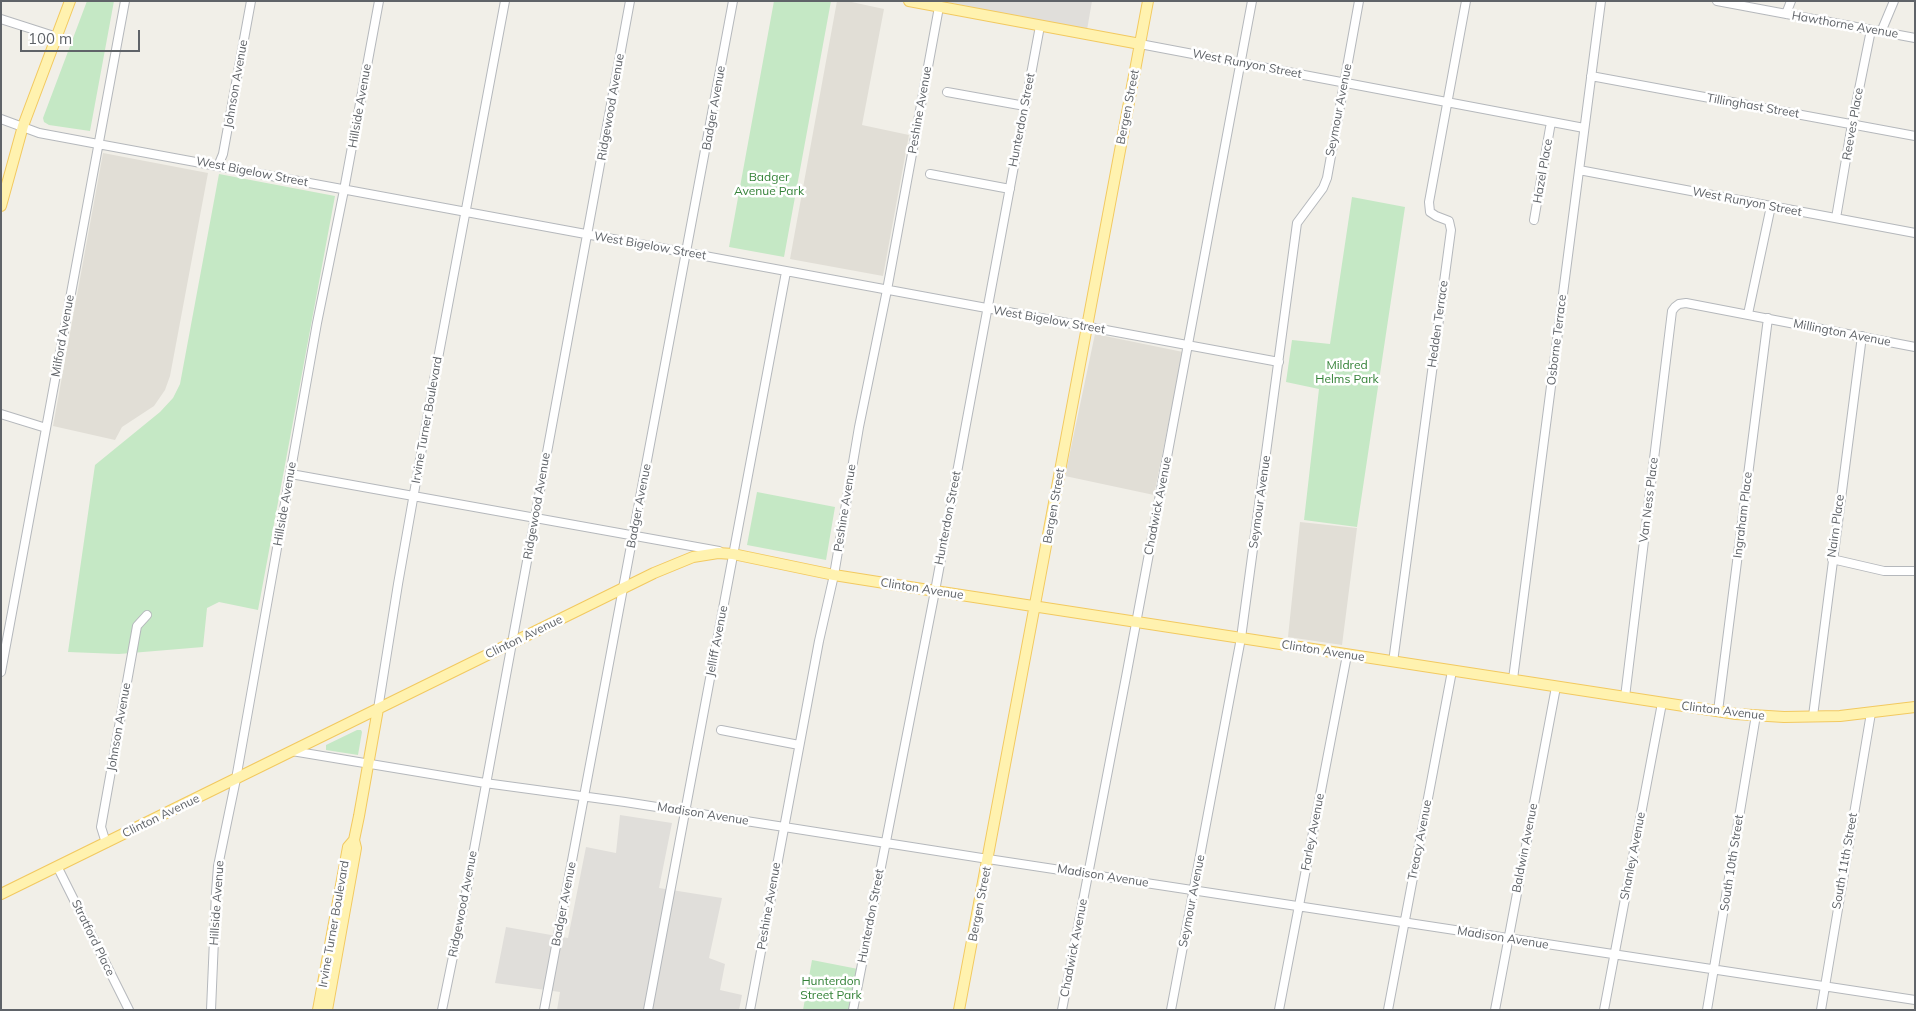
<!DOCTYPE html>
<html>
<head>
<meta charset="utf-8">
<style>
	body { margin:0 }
	#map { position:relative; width:1916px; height:1011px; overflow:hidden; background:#f1efe8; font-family:Mulish,sans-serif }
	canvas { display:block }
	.frame { position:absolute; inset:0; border:2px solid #5f6368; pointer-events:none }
	.scale { position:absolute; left:20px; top:30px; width:120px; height:22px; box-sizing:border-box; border:2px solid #5f6368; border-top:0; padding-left:6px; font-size:15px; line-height:18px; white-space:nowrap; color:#5f6368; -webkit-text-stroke:4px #fff; paint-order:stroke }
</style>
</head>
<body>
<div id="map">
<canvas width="1916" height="1011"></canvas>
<div class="frame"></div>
<div class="scale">100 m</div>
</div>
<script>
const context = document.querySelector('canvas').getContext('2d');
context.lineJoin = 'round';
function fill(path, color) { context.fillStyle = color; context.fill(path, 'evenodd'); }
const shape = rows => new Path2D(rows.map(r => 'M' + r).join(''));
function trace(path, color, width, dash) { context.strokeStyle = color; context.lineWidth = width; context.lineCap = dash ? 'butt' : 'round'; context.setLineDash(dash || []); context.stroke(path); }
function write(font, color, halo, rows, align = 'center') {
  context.font = font + ' Mulish,sans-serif'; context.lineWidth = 5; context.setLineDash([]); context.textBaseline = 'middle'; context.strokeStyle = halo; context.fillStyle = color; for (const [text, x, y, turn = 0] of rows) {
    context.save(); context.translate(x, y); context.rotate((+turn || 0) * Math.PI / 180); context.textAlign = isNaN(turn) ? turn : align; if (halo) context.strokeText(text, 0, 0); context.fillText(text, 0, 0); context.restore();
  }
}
const industrial = shape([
	[941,1,1092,1,1087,30],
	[620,815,672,823,659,888,722,898,709,958,725,964,720,990,742,995,739,1010,557,1010,560,992,495,983,506,927,568,938,586,847,616,853]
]);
const education = shape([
	[837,1,847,1,884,9,862,125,909,135,883,276,790,259],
	[103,153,208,173,170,376,165,390,154,406,122,427,115,440,53,426],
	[1095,334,1183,352,1154,495,1065,476],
	[1300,522,1357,528,1342,645,1288,637]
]);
const green = shape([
	[87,1,114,1,90,131,49,125,44,122,43,118],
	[774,1,831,1,784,257,729,247],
	[219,174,335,196,258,610,219,602,207,608,203,647,119,654,68,652,95,465,160,412,173,398,180,384],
	[1352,197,1405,207,1357,527,1304,520,1319,389,1286,382,1292,340,1330,344],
	[757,492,835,507,826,560,747,545],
	[357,730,361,730,362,732,358,755,326,750,326,745],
	[812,960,858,969,850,1010,803,1010]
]);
const minor = shape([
	[1717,1,1915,38],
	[1786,14,1791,1],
	[1,19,57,37],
	[1881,32,1894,1],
	[1140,44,1584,128],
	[1591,76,1915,136],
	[947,92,1025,106],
	[1,119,39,133,98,144,1279,362],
	[218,166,223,154,251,1],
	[1579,170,1915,233],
	[930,174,1010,189],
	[1836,218,1852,124,1871,30],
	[1534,220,1551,122],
	[1748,314,1771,206],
	[1,414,46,428],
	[291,474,719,551],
	[1832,559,1884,571,1915,571],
	[1393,662,1451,230,1449,221,1436,216,1430,212,1429,202,1466,1],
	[1,672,125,1],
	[1513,679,1601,1],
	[1625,697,1672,311,1675,307,1679,304,1686,303,1915,347],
	[378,709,398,584,434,380,505,1],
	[1718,711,1768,318],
	[1813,716,1862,336],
	[721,730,799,745],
	[292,751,485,783,625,802,988,859,1915,1000],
	[106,843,101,827,137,626,147,615],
	[57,866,129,1010],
	[211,1010,216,892,218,866,236,779,317,323,344,190,379,1],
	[442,1010,466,893,630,1],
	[544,1010,733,1],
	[648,1010,786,272],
	[750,1010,819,641,834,575,859,427,887,290,939,7],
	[853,1010,935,591,1040,26],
	[1062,1010,1126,677,1252,1],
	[1171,1010,1241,638,1297,223,1323,188,1327,178,1359,1],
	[1279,1010,1347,655],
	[1388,1010,1452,671],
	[1495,1010,1556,687],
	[1604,1010,1662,703],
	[1707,1010,1756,715],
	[1821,1010,1871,713]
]);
const major = shape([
	[909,1,1140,44],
	[1,206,23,126,70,1],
	[1,894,654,573,693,557,718,553,733,554,834,575,935,591,1736,714,1784,717,1840,716,1915,707],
	[318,1010,348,847,354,840,359,816,378,709],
	[327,1010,356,848,354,840],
	[959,1010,1148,1]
]);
const streetNames = [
	["Hawthorne Avenue",1845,25,10],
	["West Runyon Street",1247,64,11],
	["Johnson Avenue",236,84,-80],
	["Hillside Avenue",360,106,-80],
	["Tillinghast Street",1753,106,10],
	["Ridgewood Avenue",611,107,-80],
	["Bergen Street",1128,107,-79],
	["Badger Avenue",714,108,-80],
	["Peshine Avenue",920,110,-80],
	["Seymour Avenue",1339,110,-79],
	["Hunterdon Street",1022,120,-79],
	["Reeves Place",1853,124,-80],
	["Hazel Place",1543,171,-80],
	["West Bigelow Street",252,172,11],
	["West Runyon Street",1747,202,11],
	["West Bigelow Street",650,246,10],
	["West Bigelow Street",1049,320,10],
	["Hedden Terrace",1438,324,-82],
	["Millington Avenue",1842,333,11],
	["Milford Avenue",63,336,-80],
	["Osborne Terrace",1557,340,-83],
	["Irvine Turner Boulevard",427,420,-80],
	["Van Ness Place",1649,500,-83],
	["Seymour Avenue",1260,502,-82],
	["Hillside Avenue",285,504,-80],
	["Ridgewood Avenue",537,506,-80],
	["Badger Avenue",639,506,-79],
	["Bergen Street",1054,506,-80],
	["Chadwick Avenue",1158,506,-79],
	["Peshine Avenue",845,508,-81],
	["Ingraham Place",1743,515,-83],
	["Hunterdon Street",948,518,-79],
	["Nairn Place",1836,526,-82],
	["Clinton Avenue",922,589,9],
	["Clinton Avenue",524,637,-26],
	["Jelliff Avenue",717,641,-79],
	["Clinton Avenue",1323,651,9],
	["Clinton Avenue",1723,711,7],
	["Johnson Avenue",119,727,-80],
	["Madison Avenue",703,814,9],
	["Clinton Avenue",161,816,-26],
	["Farley Avenue",1313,832,-79],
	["Treacy Avenue",1420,840,-79],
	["Baldwin Avenue",1525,848,-79],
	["Shanley Avenue",1633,856,-79],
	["South 11th Street",1845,861,-80],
	["South 10th Street",1732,863,-81],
	["Madison Avenue",1103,876,9],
	["Seymour Avenue",1192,901,-79],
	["Hillside Avenue",217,903,-86],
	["Ridgewood Avenue",463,904,-79],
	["Badger Avenue",564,904,-79],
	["Bergen Street",980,904,-79],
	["Peshine Avenue",769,906,-80],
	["Hunterdon Street",871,916,-79],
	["Irvine Turner Boulevard",334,924,-80],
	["Stratford Place",93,938,64],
	["Madison Avenue",1503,938,9],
	["Chadwick Avenue",1074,948,-79]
];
const parkNames = [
	["Badger",769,177],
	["Avenue Park",769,191],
	["Mildred",1347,365],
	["Helms Park",1347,379],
	["Hunterdon",831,981],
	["Street Park",831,995]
];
fill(industrial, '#e0deda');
fill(education, '#e1ded6');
fill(green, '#c5e8c5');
trace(minor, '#b5b8bc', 10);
trace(major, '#f2c960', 12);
trace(minor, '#fff', 8);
trace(major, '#fff2af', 10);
write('12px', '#5f6368', '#fff', streetNames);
write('12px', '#348238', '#fff', parkNames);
</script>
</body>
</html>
